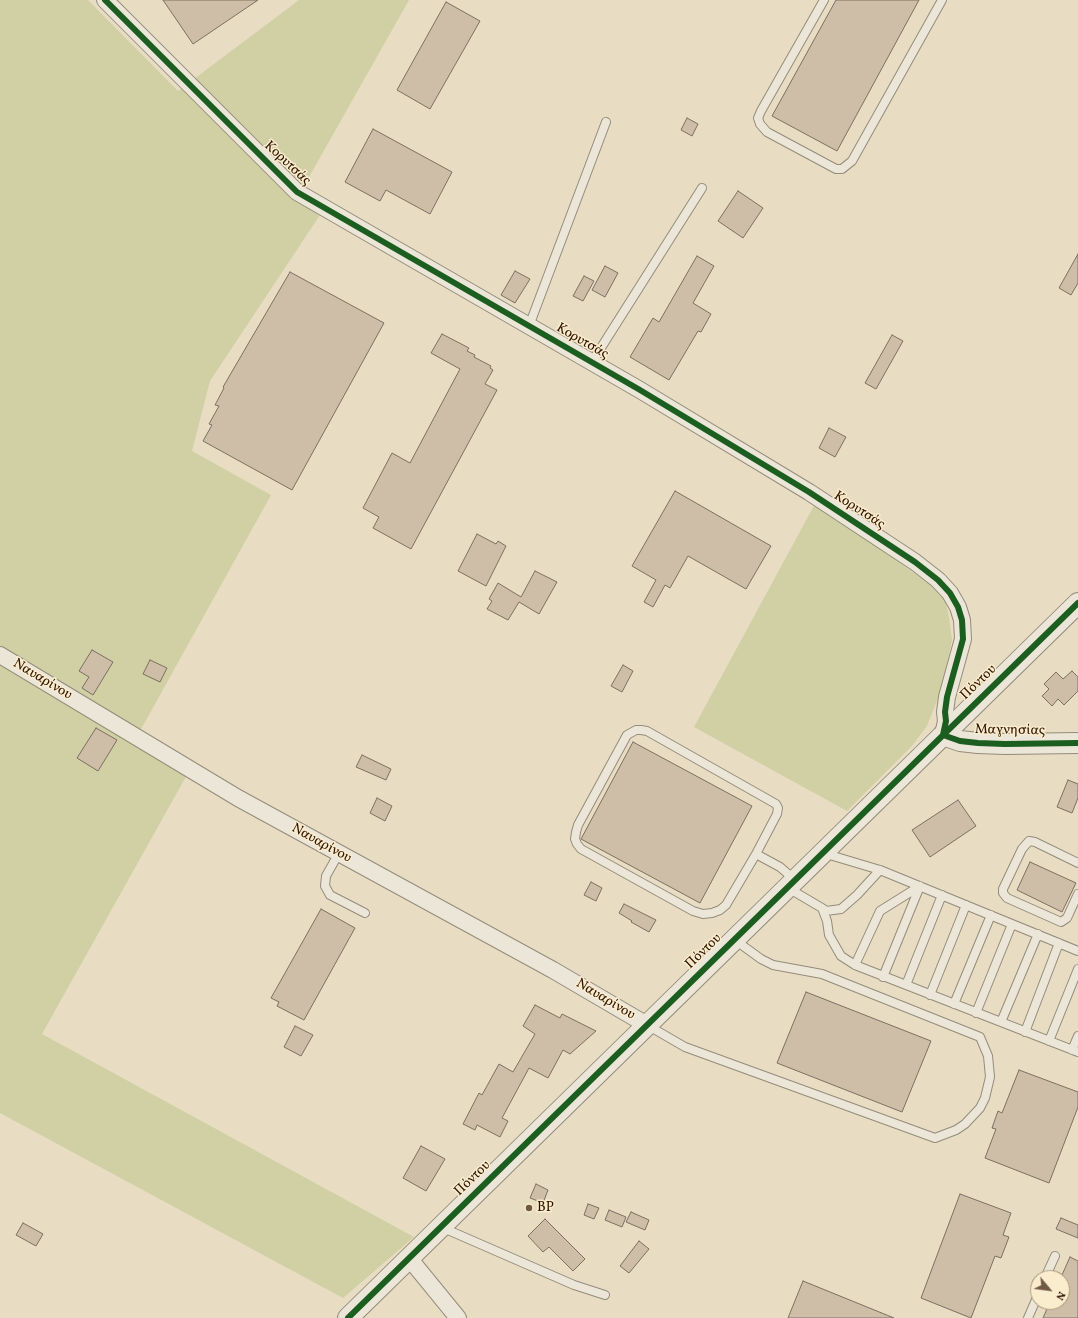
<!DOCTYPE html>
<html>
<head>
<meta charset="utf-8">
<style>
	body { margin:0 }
	#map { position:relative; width:1078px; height:1318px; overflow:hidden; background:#e8ddc2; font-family:Vollkorn,serif }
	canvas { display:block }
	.north { position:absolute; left:1030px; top:1270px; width:40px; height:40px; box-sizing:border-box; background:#faedcd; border:1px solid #a9967c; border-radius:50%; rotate:119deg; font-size:11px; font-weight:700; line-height:16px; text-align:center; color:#301302 }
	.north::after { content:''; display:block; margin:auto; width:14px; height:18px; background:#705a45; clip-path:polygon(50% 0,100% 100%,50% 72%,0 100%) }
</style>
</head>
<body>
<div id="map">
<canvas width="1078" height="1318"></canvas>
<div class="north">N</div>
</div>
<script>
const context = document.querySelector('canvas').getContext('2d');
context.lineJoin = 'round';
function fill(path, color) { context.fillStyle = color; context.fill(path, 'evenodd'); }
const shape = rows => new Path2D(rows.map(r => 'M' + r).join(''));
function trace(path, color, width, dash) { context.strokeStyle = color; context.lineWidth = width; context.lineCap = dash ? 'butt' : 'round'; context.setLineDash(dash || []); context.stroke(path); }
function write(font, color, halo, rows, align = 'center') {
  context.font = font + ' Vollkorn,serif'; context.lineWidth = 3; context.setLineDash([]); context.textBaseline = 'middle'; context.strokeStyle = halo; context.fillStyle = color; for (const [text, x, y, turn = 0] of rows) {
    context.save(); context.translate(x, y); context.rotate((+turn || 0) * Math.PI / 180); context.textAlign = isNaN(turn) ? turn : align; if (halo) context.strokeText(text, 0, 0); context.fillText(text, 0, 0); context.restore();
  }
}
const green = shape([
	[0,0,88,0,178,91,299,0,409,0,296,200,320,215,210,381,192,451,271,495,135,740,188,773,42,1034,414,1237,343,1298,0,1113],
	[816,502,944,595,949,617,952,640,942,688,927,726,912,746,847,811,694,727]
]);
const building = shape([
	[163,0,258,0,193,44,163,0],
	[836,0,919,0,837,151,772,116,836,0],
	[446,2,480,21,430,109,397,90,446,2],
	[687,118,698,124,692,136,681,130,687,118],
	[373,129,452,172,430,214,386,190,380,201,345,182,373,129],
	[738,191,763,208,743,238,718,221,738,191],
	[1078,254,1078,283,1071,295,1059,288,1078,254],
	[697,256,714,266,693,303,711,314,701,332,698,331,669,380,630,357,653,318,659,322,697,256],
	[605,266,618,273,605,297,592,290,605,266],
	[515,271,530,279,515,303,501,295,515,271],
	[290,272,384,323,292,490,203,441,212,425,209,424,219,406,215,405,224,388,223,387,290,272],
	[584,276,594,281,583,301,573,296,584,276],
	[442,334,469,348,467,351,475,355,474,357,491,366,490,368,493,370,485,384,497,390,411,549,373,528,379,517,363,508,392,453,410,463,460,369,431,353,442,334],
	[892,335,903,341,876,389,865,383,892,335],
	[829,428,846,437,835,457,819,448,829,428],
	[675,491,771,546,746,589,688,556,670,588,665,585,653,607,644,602,656,580,632,566,675,491],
	[477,534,496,544,498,541,506,546,486,586,458,571,477,534],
	[535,571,557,582,539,614,519,602,508,620,487,609,492,601,489,599,498,583,521,597,535,571],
	[92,650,113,662,93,695,82,688,89,677,79,671,92,650],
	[150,660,167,668,160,682,143,674,150,660],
	[623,665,633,671,622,692,611,686,623,665],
	[1072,671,1078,677,1078,691,1064,705,1058,699,1052,706,1042,696,1049,689,1044,684,1056,672,1063,679,1072,671],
	[96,728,117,740,98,771,77,758,96,728],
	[633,742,752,806,700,903,581,839,633,742],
	[362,755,391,769,386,780,356,767,362,755],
	[1068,780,1078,784,1078,798,1072,813,1057,807,1068,780],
	[377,798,392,806,385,821,370,813,377,798],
	[958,800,976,826,930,857,912,830,958,800],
	[1030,862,1076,883,1062,912,1017,890,1030,862],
	[591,882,602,888,596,901,584,895,591,882],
	[624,904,656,920,649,932,631,922,632,921,619,913,624,904],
	[321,909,355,928,304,1020,277,1006,279,1002,271,998,321,909],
	[806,992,931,1041,902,1112,777,1063,806,992],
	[535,1005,560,1018,562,1014,596,1031,570,1054,563,1050,548,1078,529,1068,502,1118,508,1121,500,1137,477,1125,475,1130,463,1124,479,1093,482,1095,499,1064,513,1072,535,1034,523,1026,535,1005],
	[295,1026,313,1035,301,1056,284,1047,295,1026],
	[1019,1070,1078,1092,1078,1107,1049,1183,985,1158,996,1129,992,1128,998,1111,1002,1113,1019,1070],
	[421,1146,445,1159,426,1191,403,1178,421,1146],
	[536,1184,548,1190,543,1203,530,1198,536,1184],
	[960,1194,1011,1213,1003,1235,1009,1237,1001,1258,995,1256,971,1318,921,1298,960,1194],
	[588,1204,599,1208,594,1219,584,1215,588,1204],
	[609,1210,626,1217,622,1227,605,1220,609,1210],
	[631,1212,649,1220,645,1230,626,1222,631,1212],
	[1061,1218,1078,1225,1078,1238,1056,1229,1061,1218],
	[545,1219,585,1259,573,1271,549,1247,543,1252,528,1236,545,1219],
	[23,1223,43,1234,36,1246,16,1235,23,1223],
	[639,1241,649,1249,629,1273,620,1266,639,1241],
	[1070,1257,1078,1261,1078,1318,1043,1318,1050,1302,1062,1302,1062,1275,1070,1257],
	[803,1281,894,1318,788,1318,803,1281]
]);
const service = shape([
	[824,0,761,111,758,118,760,124,767,132,836,169,842,169,852,161,942,0],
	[529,326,606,122],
	[592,362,702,188],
	[339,853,326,876,325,886,330,895,365,913],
	[823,853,880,870,1078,951],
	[756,854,777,814,778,808,776,804,647,731,641,730,636,730,627,735,578,825,576,832,575,839,577,844,581,849,693,911,703,914,712,913,720,910,726,905,756,854,780,867,795,880],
	[1078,863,1035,842,1029,841,1022,849,1003,889,1003,893,1007,898,1061,922,1067,918,1078,894],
	[788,888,822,908,827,921,829,935,841,956,855,965,1078,1052],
	[822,908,826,911,841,909,857,895,880,870],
	[855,965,880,911,920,886,883,977],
	[906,985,942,895],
	[930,995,966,905],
	[954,1004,991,915],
	[976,1013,1012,924],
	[1001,1022,1038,934],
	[647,1025,685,1047,935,1138,956,1130,965,1124,980,1108,985,1098,990,1077,988,1056,980,1037,822,974,773,965,761,959,735,940],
	[1025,1032,1059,943],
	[1049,1041,1078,969],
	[1072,1050,1078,1036],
	[441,1227,574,1285,605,1295],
	[1045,1278,1055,1256],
	[1028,1318,1038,1295]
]);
const minor = shape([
	[105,0,297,192,640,390,809,492,915,562,938,580,950,593,958,607,962,620,963,639,947,697,945,712,946,721,943,735],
	[0,655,238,798,553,970,647,1025],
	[409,1258,458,1318]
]);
const tertiary = shape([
	[943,735,960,741,978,743,1005,744,1078,743],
	[348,1318,1078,603]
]);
const cycleway = shape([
	[105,0,297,192,640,390,809,492,915,562,938,580,950,593,958,607,962,620,963,639,947,697,945,712,946,721,943,735,960,741,978,743,1005,744,1078,743],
	[348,1318,1078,603]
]);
const markers = [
	[529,1208,4,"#705a45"]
];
const streetNames = [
	["Κορυτσάς",287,164,43],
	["Κορυτσάς",582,342,30],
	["Κορυτσάς",859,511,33],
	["Ναυαρίνου",42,680,31],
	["Πόντου",979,683,-44],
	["Μαγνησίας",1010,731,1],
	["Ναυαρίνου",321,844,29],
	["Πόντου",704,952,-44],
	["Ναυαρίνου",605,1000,31],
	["Πόντου",473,1179,-44]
];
const poiNames = [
	["BP",537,1208]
];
fill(green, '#d1cfa4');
fill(building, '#cebea8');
trace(building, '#7b7061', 1);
trace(service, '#958b7a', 10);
trace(minor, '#958b7a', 18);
trace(tertiary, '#958b7a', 22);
trace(service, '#ebe6d8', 8);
trace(minor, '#ebe6d8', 16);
trace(tertiary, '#ebe6d8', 20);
trace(cycleway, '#1b5e20', 6);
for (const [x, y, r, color] of markers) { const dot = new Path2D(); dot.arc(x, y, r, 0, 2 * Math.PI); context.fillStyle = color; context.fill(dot); trace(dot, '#faedcd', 1.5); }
write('14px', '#301302', '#faedcd', streetNames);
write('14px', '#301302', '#faedcd', poiNames, 'left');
</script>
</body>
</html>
